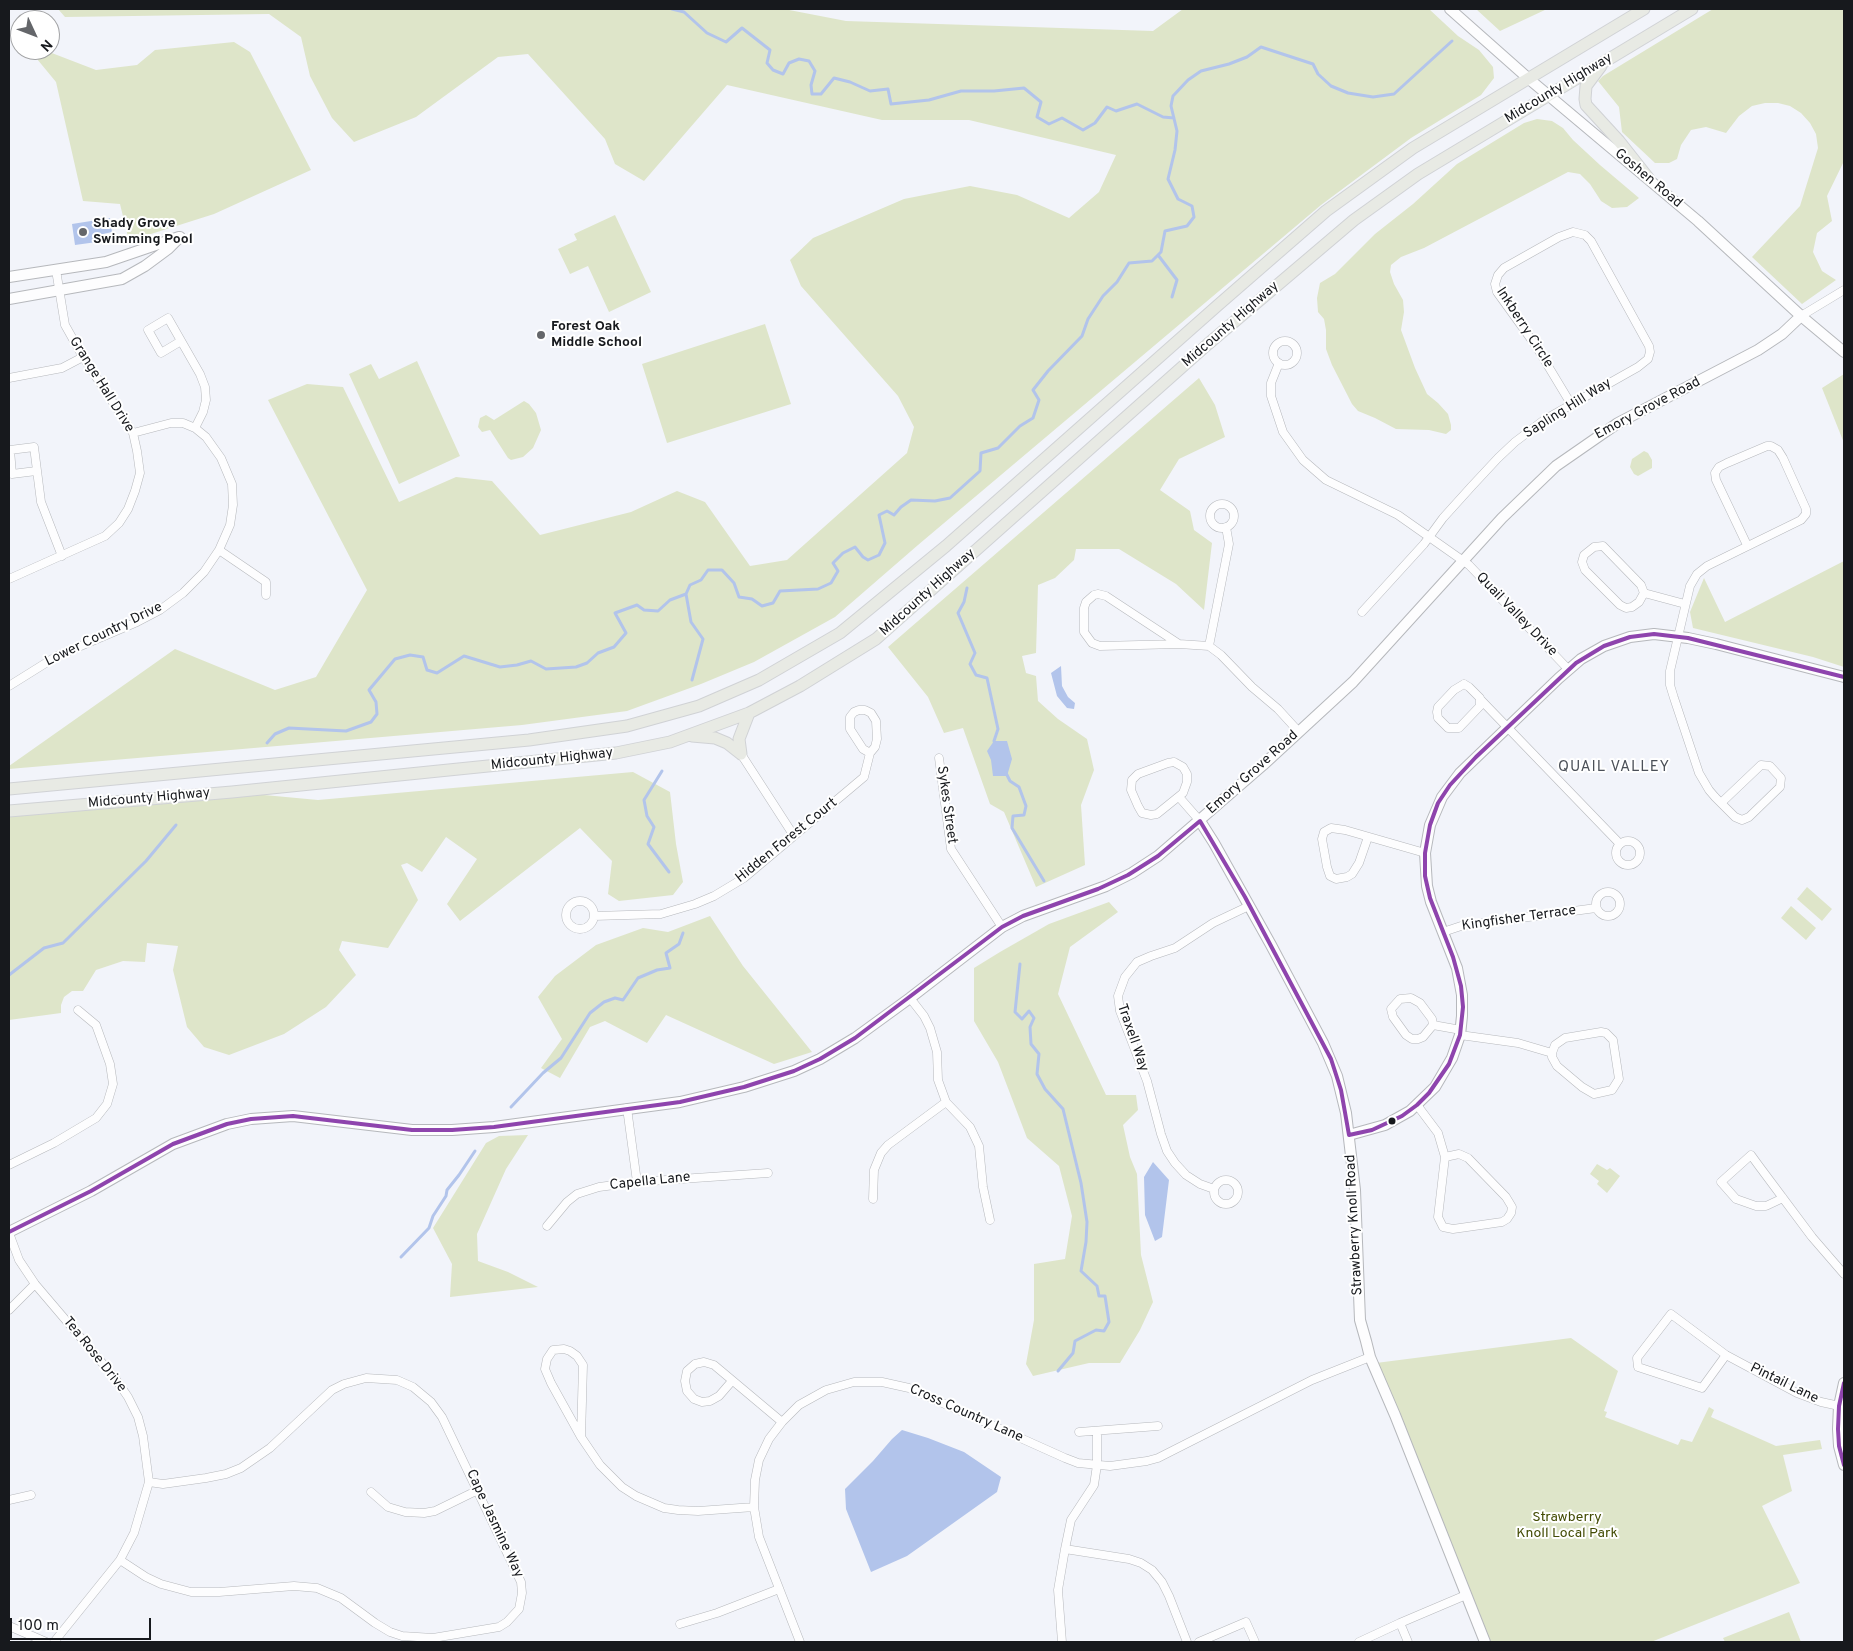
<!DOCTYPE html>
<html>
<head>
<meta charset="utf-8">
<style>
	body { margin:0 }
	#map { position:relative; width:1853px; height:1651px; overflow:hidden; background:#f2f4fa; font-family:Overpass,sans-serif }
	canvas { display:block }
	.frame { position:absolute; inset:0; border:10px solid #17191d; pointer-events:none }
	.north { position:absolute; left:10px; top:10px; width:50px; height:50px; box-sizing:border-box; background:#fff; border:1px solid #a2a3a5; border-radius:50%; rotate:133deg; font-size:14px; font-weight:700; line-height:20px; text-align:center; color:#17191d }
	.north::after { content:''; display:block; margin:auto; width:18px; height:22px; background:#64666a; clip-path:polygon(50% 0,100% 100%,50% 72%,0 100%) }
	.scale { position:absolute; left:10px; top:1618px; width:141px; height:22px; box-sizing:border-box; border:2px solid #17191d; border-top:0; padding-left:6px; font-size:15px; line-height:18px; white-space:nowrap; color:#17191d; -webkit-text-stroke:4px #fff; paint-order:stroke }
</style>
</head>
<body>
<div id="map">
<canvas width="1853" height="1651"></canvas>
<div class="frame"></div>
<div class="north">N</div>
<div class="scale">100 m</div>
</div>
<script>
const context = document.querySelector('canvas').getContext('2d');
context.lineJoin = 'round';
function fill(path, color) { context.fillStyle = color; context.fill(path, 'evenodd'); }
const shape = rows => new Path2D(rows.map(r => 'M' + r).join(''));
function trace(path, color, width, dash) { context.strokeStyle = color; context.lineWidth = width; context.lineCap = dash ? 'butt' : 'round'; context.setLineDash(dash || []); context.stroke(path); }
function write(font, color, halo, rows, align = 'center') {
  context.font = font + ' Overpass,sans-serif'; context.lineWidth = 4; context.setLineDash([]); context.textBaseline = 'middle'; context.strokeStyle = halo; context.fillStyle = color; for (const [text, x, y, turn = 0] of rows) {
    context.save(); context.translate(x, y); context.rotate((+turn || 0) * Math.PI / 180); context.textAlign = isNaN(turn) ? turn : align; if (halo) context.strokeText(text, 0, 0); context.fillText(text, 0, 0); context.restore();
  }
}
const green = shape([
	[58,9,784,9,846,21,1153,31,1183,9,1429,9,1458,36,1479,50,1493,67,1494,78,1481,95,1411,138,1321,205,918,545,835,617,754,662,701,684,627,711,522,725,9,769,9,766,175,649,275,690,316,677,367,590,268,400,307,384,343,387,399,502,456,477,492,481,540,535,631,512,677,491,705,502,750,566,787,560,907,453,914,427,898,396,801,286,790,260,813,238,904,199,970,186,1017,195,1069,218,1099,192,1116,155,969,120,882,120,727,85,644,181,615,164,605,139,528,54,498,57,416,117,354,142,332,118,310,76,301,37,269,14,65,17],
	[1476,9,1547,9,1500,31],
	[1713,9,1844,9,1844,161,1827,196,1832,221,1817,233,1813,252,1822,271,1836,280,1802,304,1752,257,1800,206,1818,148,1816,134,1810,123,1801,113,1790,106,1778,103,1765,103,1752,106,1739,116,1726,133,1706,127,1691,130,1681,145,1677,159,1669,163,1655,163,1622,132,1619,107,1598,81,1603,76],
	[234,42,250,52,311,170,214,214,129,241,120,204,83,201,56,82,37,59,27,50,44,50,96,70,137,65,155,50],
	[1537,119,1552,121,1563,128,1573,140,1600,165,1639,198,1627,207,1612,208,1601,201,1590,184,1580,174,1568,172,1424,248,1401,257,1391,265,1390,272,1394,284,1403,300,1404,312,1401,330,1415,368,1427,394,1438,403,1448,414,1451,425,1451,430,1446,434,1429,430,1396,429,1375,418,1358,411,1352,404,1332,365,1326,349,1326,330,1324,319,1318,312,1317,298,1320,283,1335,274,1375,234,1413,204,1457,164,1524,123],
	[615,215,651,292,609,312,588,266,570,274,558,249,577,240,574,234],
	[765,324,791,404,667,443,642,364],
	[417,361,460,456,399,484,349,374,371,364,379,379],
	[1844,374,1844,443,1822,388],
	[1199,378,1215,405,1225,437,1179,459,1160,490,1190,511,1194,530,1212,543,1204,610,1176,584,1119,549,1076,549,1074,560,1055,578,1038,585,1036,653,1022,656,1026,673,1036,676,1038,701,1058,719,1087,739,1094,770,1081,805,1085,865,1036,887,1004,812,990,804,963,728,944,733,928,697,888,647],
	[524,401,529,404,536,413,541,430,533,448,523,457,511,460,508,458,490,430,482,432,478,427,480,418,486,415,494,420],
	[1644,451,1648,453,1652,460,1652,468,1638,476,1634,474,1630,467,1632,459],
	[1844,561,1844,667,1813,657,1693,628,1690,612,1704,578,1725,622],
	[633,772,670,792,676,844,683,882,673,895,619,901,608,894,612,861,580,828,460,921,447,904,477,859,446,837,422,872,407,863,401,865,418,900,388,948,342,941,339,950,356,975,326,1007,284,1034,229,1055,204,1047,187,1027,173,970,178,946,147,943,145,962,123,961,96,970,83,991,72,991,64,997,61,1005,61,1013,9,1020,9,811,232,792,318,800],
	[1807,887,1832,909,1822,921,1797,899],
	[1109,902,1118,912,1070,947,1058,994,1106,1095,1136,1095,1138,1110,1123,1125,1130,1157,1137,1174,1141,1255,1153,1302,1140,1330,1120,1363,1089,1363,1033,1376,1026,1364,1034,1320,1034,1264,1065,1259,1072,1216,1059,1166,1027,1138,998,1062,974,1021,974,968,1000,952,1049,924],
	[1791,906,1816,928,1806,940,1781,918],
	[710,916,743,966,812,1052,774,1064,666,1015,647,1043,605,1021,590,1027,560,1078,541,1068,562,1039,538,997,555,976,596,945,643,928,668,932],
	[528,1135,506,1169,477,1234,478,1261,508,1272,538,1287,450,1297,452,1264,433,1228,486,1143,499,1136],
	[1597,1164,1607,1170,1610,1168,1620,1176,1607,1193,1598,1185,1597,1184,1599,1181,1590,1174],
	[1571,1338,1618,1371,1604,1411,1607,1412,1605,1417,1678,1445,1681,1439,1692,1442,1709,1407,1714,1410,1711,1417,1776,1446,1820,1440,1822,1449,1783,1455,1792,1491,1762,1506,1800,1583,1651,1642,1488,1642,1376,1363],
	[1789,1612,1801,1642,1725,1642,1723,1638]
]);
const water = shape([
	[110,218,112,232,103,234,104,241,75,245,72,224],
	[1061,666,1062,686,1068,697,1075,703,1074,709,1067,708,1057,696,1051,673],
	[994,741,1007,741,1012,759,1007,776,993,776,991,760,987,751],
	[1153,1162,1169,1180,1162,1237,1155,1241,1145,1215,1144,1177],
	[902,1430,928,1438,964,1452,1001,1477,997,1492,907,1556,871,1572,846,1509,845,1489,873,1461,892,1439]
]);
const stream = shape([
	[672,9,684,12,707,33,726,42,742,28,770,50,767,63,773,70,783,74,789,63,799,59,809,61,815,71,811,85,812,94,821,94,834,78,850,82,870,91,888,89,891,104,929,100,961,91,994,91,1024,88,1041,102,1037,117,1049,124,1062,118,1083,130,1095,123,1107,107,1116,111,1137,104,1163,117,1174,118],
	[1158,255,1177,280,1172,297],
	[967,588,964,602,958,613,975,653,970,664,976,675,987,678,998,729,994,741,995,744],
	[686,594,691,622,703,639,692,680],
	[267,743,275,734,289,728,346,731,371,722,377,714,376,702,369,690,395,659,410,655,423,657,427,670,437,673,464,656,500,667,517,665,531,661,546,669,576,667,587,663,598,653,614,647,626,633,615,613,637,605,644,610,658,611,670,600,686,594,690,585,701,580,708,570,722,570,734,583,739,597,752,599,762,606,773,603,780,591,818,589,831,583,838,571,833,563,843,553,855,547,863,557,868,560,879,555,885,543,879,515,887,511,894,515,901,507,911,500,935,501,950,498,980,471,981,453,998,448,1020,426,1033,418,1039,400,1033,390,1048,371,1082,336,1088,319,1103,296,1117,282,1129,263,1152,261,1161,252,1165,231,1187,226,1194,217,1192,206,1178,199,1168,179,1175,150,1177,131,1171,106,1173,96,1188,80,1201,71,1229,64,1247,57,1261,47,1313,64,1318,74,1331,86,1348,93,1373,97,1394,94,1452,41],
	[662,771,644,800,647,816,654,827,648,844,669,872],
	[1006,773,1010,781,1019,787,1026,806,1024,815,1013,816,1012,828,1044,881],
	[1020,964,1015,1012,1022,1019,1029,1011,1034,1018,1030,1027,1031,1044,1039,1054,1037,1074,1045,1089,1063,1109,1081,1183,1087,1222,1086,1242,1081,1271,1097,1286,1099,1296,1105,1296,1109,1322,1104,1331,1096,1330,1075,1341,1073,1353,1058,1371],
	[9,975,44,948,63,943,146,861,176,825],
	[511,1107,543,1073,561,1058,590,1013,604,1002,615,998,623,1000,638,978,657,970,670,968,666,953,679,944,683,933],
	[401,1257,429,1228,433,1216,446,1196,447,1190,459,1175,475,1151]
]);
const street = shape([
	[1801,316,1844,290],
	'1273 353a12 12 0 1 1 24 0a12 12 0 1 1-24 0Z',
	[181,341,161,353,148,330,168,318,200,374,205,387,206,400,203,412,195,428],
	[1279,363,1271,383,1271,396,1283,432,1303,460,1326,480,1398,515,1469,565,1568,669],
	[9,378,62,368,83,357],
	[36,471,12,474,10,450,34,447,41,502,62,556],
	'1210 516a12 12 0 1 1 24 0a12 12 0 1 1-24 0Z',
	[219,550,266,582,266,595],
	[9,579,105,536,119,523,128,509,135,491,140,473,137,451,133,433,83,357,65,325,56,270],
	[1644,593,1639,602,1632,607,1626,608,1620,605,1585,570,1582,562,1584,555,1594,547,1603,546,1641,585,1644,593,1685,604],
	[1362,612,1424,544,1443,518,1471,487,1498,458,1515,442,1544,420,1638,367,1648,359,1650,352,1649,346,1591,241,1585,235,1573,232,1559,237,1504,268,1498,275,1495,284,1497,292,1536,346,1571,404],
	[1179,644,1106,596,1098,594,1094,595,1086,602,1084,608,1084,632,1092,643,1100,646,1179,644,1209,646,1221,655,1252,687,1278,709,1299,732],
	[1209,646,1229,544,1226,527],
	[1464,684,1469,687,1480,698,1480,706,1459,728,1448,728,1438,718,1437,712,1438,707,1454,690,1464,684],
	[9,686,57,656,137,622,160,610,183,593,204,572,219,550,230,525,233,505,232,484,221,458,206,437,195,428,183,423,171,423,133,433],
	[1481,700,1620,844],
	[741,754,794,836],
	[939,758,951,849,1002,927],
	[1174,762,1183,767,1187,774,1187,782,1183,793,1157,814,1151,815,1142,813,1138,806,1131,790,1132,780,1138,774,1168,763,1174,762],
	[1179,797,1200,821],
	[1721,803,1761,765,1770,766,1781,778,1780,787,1749,817,1742,820,1735,817,1715,797,1709,790,1699,773,1674,698,1670,685,1670,671,1690,586,1697,574,1707,566,1801,520,1806,514,1806,509,1783,458,1778,450,1771,446,1767,446,1727,463,1719,467,1715,473,1716,480,1747,545],
	[1368,837,1359,863,1352,874,1347,877,1336,879,1330,876,1327,867,1322,839,1324,832,1331,828,1345,830,1425,853],
	'1616 853a12 12 0 1 1 24 0a12 12 0 1 1-24 0Z',
	'1596 904a12 12 0 1 1 24 0a12 12 0 1 1-24 0Z',
	'566 915a14 14 0 1 1 28 0a14 14 0 1 1-28 0Z',
	[594,916,661,914,695,904,714,896,744,878,864,777,870,753,875,747,877,739,876,721,871,713,865,710,859,710,854,712,850,717,850,729,863,749,870,753],
	[1443,932,1461,926,1596,908],
	[910,998,924,1016,930,1028,937,1052,938,1080,946,1102,970,1127,979,1146,983,1187,990,1220],
	[1433,1025,1432,1019,1420,1003,1411,998,1400,999,1391,1009,1393,1017,1406,1035,1412,1039,1418,1039,1423,1037,1433,1025,1461,1030],
	[1601,1032,1606,1033,1613,1040,1619,1079,1612,1090,1594,1094,1582,1087,1557,1066,1552,1057,1552,1053,1555,1045,1565,1038,1601,1032],
	[1460,1035,1518,1043,1552,1053],
	[1417,1105,1438,1133,1445,1157,1459,1154,1468,1158,1506,1197,1512,1207,1511,1213,1507,1219,1502,1222,1453,1229,1443,1227,1438,1217,1445,1157],
	[627,1108,637,1182],
	[9,1165,54,1143,96,1118,107,1104,113,1084,110,1064,96,1025,78,1010],
	'1214 1192a12 12 0 1 1 24 0a12 12 0 1 1-24 0Z',
	[1214,1189,1200,1184,1186,1175,1175,1163,1167,1151,1161,1134,1147,1081,1120,1011,1118,996,1125,977,1137,962,1151,956,1175,948,1213,923,1249,906],
	[1783,1198,1766,1206,1756,1206,1736,1199,1721,1182,1751,1155,1759,1166,1812,1237,1844,1274],
	[873,1199,874,1170,881,1153,888,1145,946,1102],
	[547,1226,567,1202,577,1194,599,1187,637,1182,768,1173],
	[9,1233,19,1260,35,1284,115,1378,128,1397,138,1417,143,1436,149,1482,134,1533,120,1560,54,1642],
	[9,1310,35,1284],
	[1726,1355,1702,1388,1638,1367,1637,1358,1671,1314,1726,1355,1797,1393,1821,1402,1844,1407],
	[732,1381,719,1396,710,1401,702,1402,694,1399,687,1391,685,1381,687,1371,695,1364,704,1362,714,1365,782,1422],
	[1079,1432,1158,1426],
	[581,1437,551,1383,545,1369,547,1359,553,1350,564,1349,570,1351,577,1356,583,1365,581,1437,600,1465,622,1487,636,1496,664,1508,678,1510,698,1511,754,1507],
	[371,1492,388,1507,405,1512,424,1513,435,1511,478,1490],
	[9,1500,31,1495],
	[1065,1549,1129,1559,1141,1563,1152,1570,1162,1582,1169,1596,1187,1642],
	[120,1560,146,1577,161,1584,191,1592,219,1592,294,1586,317,1588,341,1598,375,1623,390,1632,402,1636,433,1638,499,1627,507,1622,519,1609,522,1593,521,1582,442,1417,431,1402,413,1387,397,1380,366,1378,344,1384,332,1390,270,1448,241,1468,226,1474,206,1478,163,1484,149,1482],
	[1400,1623,1408,1642],
	[680,1624,717,1613,779,1589],
	[9,1626,46,1642],
	[800,1642,759,1537,754,1507,755,1480,759,1460,769,1439,782,1422,799,1405,826,1390,854,1382,882,1382,909,1388,1065,1458,1078,1463,1110,1466,1147,1461,1158,1458,1312,1380,1370,1357],
	[1062,1642,1058,1590,1065,1549,1071,1520,1094,1485,1097,1465,1097,1431],
	[1199,1642,1246,1622,1255,1642],
	[1359,1642,1400,1623,1466,1595]
]);
const secondary = shape([
	[1450,9,1529,79,1698,221,1801,316,1844,352],
	[9,277,106,262,179,237],
	[9,299,122,279,145,266,168,249,180,237],
	[1200,821,1214,843,1271,945,1323,1043,1337,1076,1346,1113,1355,1190,1360,1320,1366,1341,1370,1357,1395,1415,1485,1642],
	[1349,1135,1385,1125,1410,1111,1435,1087,1452,1058,1460,1035,1462,1016,1462,995,1457,968,1431,902,1427,886,1425,853,1430,825,1442,797,1460,773,1559,678,1581,659,1604,646,1630,637,1654,634,1688,638,1716,644,1844,677],
	[9,1232,91,1191,173,1144,227,1124,251,1119,293,1116,412,1130,452,1130,494,1127,680,1102,744,1087,794,1071,820,1059,855,1038,910,998,1002,927,1023,916,1106,886,1132,873,1158,856,1263,765,1353,682,1502,518,1556,466,1618,423,1758,350,1782,334,1801,316],
	[1844,1383,1839,1406,1838,1429,1839,1446,1844,1465]
]);
const primary = shape([
	[1601,66,1586,86,1585,99,1586,105,1619,141,1649,179],
	[692,736,715,738,727,743,741,754],
	[741,754,739,739,749,713],
	[9,789,529,740,627,726,699,706,759,680,840,633,946,546,1217,306,1326,211,1413,148,1644,9],
	[9,811,232,792,616,753,670,742,749,713,800,686,876,639,1208,344,1354,220,1418,174,1692,9]
]);
const bus1 = shape([
	[9,1232,91,1191,173,1144,227,1124,251,1119,293,1116,412,1130,452,1130,494,1127,680,1102,744,1087,794,1071,820,1059,855,1038,1002,927,1023,916,1098,889,1128,875,1158,856,1200,821,1245,897,1331,1059,1341,1090,1349,1135,1372,1130,1402,1116,1417,1105,1429,1093,1449,1064,1460,1035,1463,1007,1461,986,1453,957,1430,898,1425,876,1425,853,1430,825,1438,803,1450,785,1476,757,1576,663,1604,646,1630,637,1654,634,1688,638,1844,677],
	[1844,1383,1839,1406,1838,1429,1839,1446,1844,1465]
]);
const markers = [
	[83,232,5,"#64666a"],
	[541,335,5,"#64666a"],
	[1392,1121,4.5,"#17191d"]
];
const streetNames = [
	["Midcounty Highway",1559,89,-31],
	["Goshen Road",1648,179,40],
	["Midcounty Highway",1231,325,-41],
	["Inkberry Circle",1524,328,57],
	["Grange Hall Drive",101,385,58],
	["Sapling Hill Way",1568,409,-32],
	["Emory Grove Road",1648,409,-28],
	["Midcounty Highway",928,593,-42],
	["Quail Valley Drive",1516,615,46],
	["Lower Country Drive",104,635,-26],
	["Midcounty Highway",552,760,-6],
	["Emory Grove Road",1253,773,-42],
	["Midcounty Highway",149,799,-5],
	["Sykes Street",946,805,82],
	["Hidden Forest Court",787,841,-39],
	["Kingfisher Terrace",1519,919,-8],
	["Traxell Way",1132,1038,71],
	["Capella Lane",650,1182,-6],
	["Strawberry Knoll Road",1355,1225,-93],
	["Tea Rose Drive",94,1355,51],
	["Pintail Lane",1784,1384,26],
	["Cross Country Lane",966,1414,24],
	["Cape Jasmine Way",494,1524,65]
];
const poiNames = [
	["Shady Grove",93,224],
	["Swimming Pool",93,240],
	["Forest Oak",551,327],
	["Middle School",551,343]
];
const parkNames = [
	["Strawberry",1567,1518],
	["Knoll Local Park",1567,1534]
];
const neighbourhoodNames = [
	["QUAIL VALLEY",1614,768]
];
fill(green, '#dee5c9');
fill(water, '#b2c4eb');
trace(stream, '#b2c4eb', 3);
trace(street, '#b6b8bc', 9);
trace(secondary, '#b6b8bc', 12);
trace(primary, '#d0d2d5', 13);
trace(street, '#fdfdfe', 8);
trace(secondary, '#fdfdfe', 10);
trace(primary, '#e8eae4', 11);
trace(bus1, '#8e44ad', 4);
for (const [x, y, r, color] of markers) { const dot = new Path2D(); dot.arc(x, y, r, 0, 2 * Math.PI); context.fillStyle = color; context.fill(dot); trace(dot, '#fff', 2); }
write('14px', '#17191d', '#fff', streetNames);
write('bold 14px', '#17191d', '#fff', poiNames, 'left');
write('14px', '#434c05', '#fff', parkNames);
context.letterSpacing = '1px';
write('15px', '#4b5058', '#fff', neighbourhoodNames);
context.letterSpacing = '0px';
</script>
</body>
</html>
